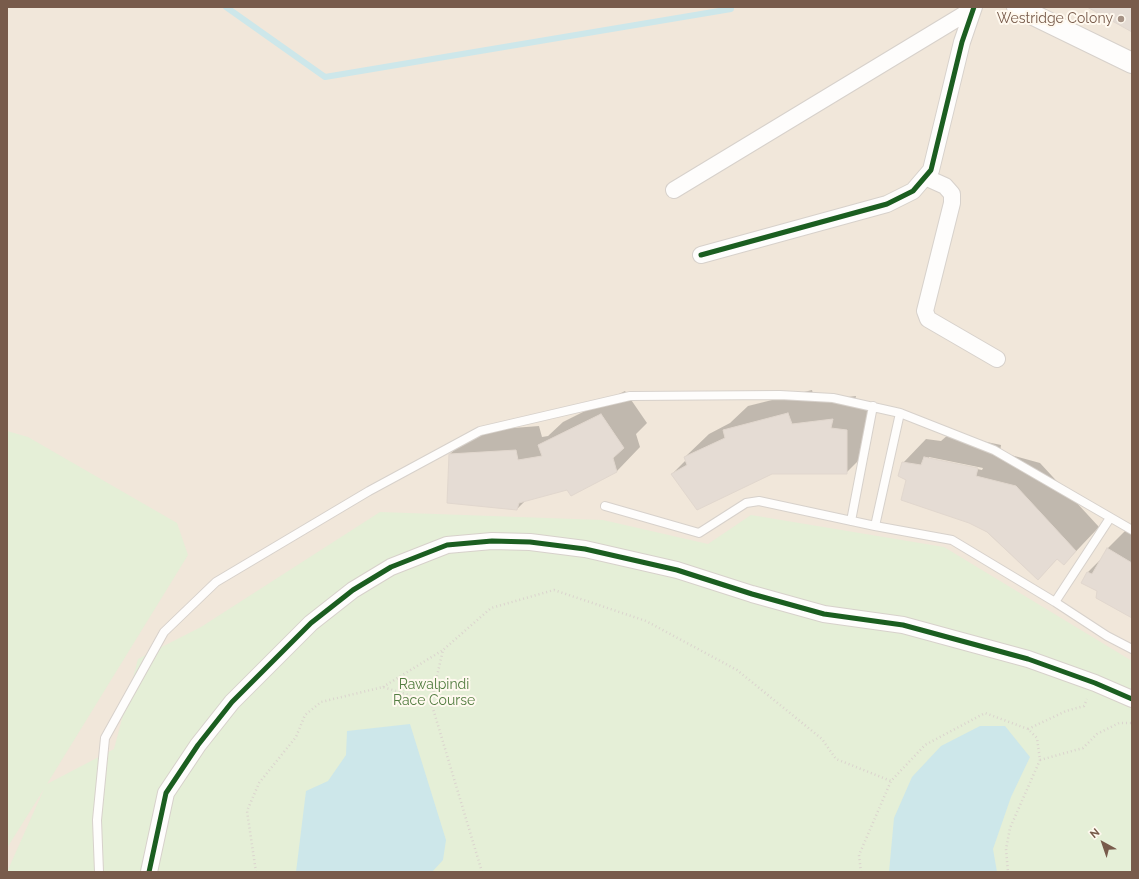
<!DOCTYPE html>
<html>
<head>
<meta charset="utf-8">
<style>
	body { margin:0 }
	#map { position:relative; width:1139px; height:879px; overflow:hidden; background:#f8f4ed; font-family:Raleway,sans-serif }
	canvas { display:block }
	.frame { position:absolute; inset:0; border:8px solid #785b4b; pointer-events:none }
	.north { position:absolute; left:1083px; top:823px; width:40px; height:40px; -webkit-text-stroke:3px #fff9ef; paint-order:stroke; rotate:320deg; font-size:11px; font-weight:700; line-height:16px; text-align:center; color:#785b4b }
	.north::after { content:''; display:block; margin:auto; width:14px; height:18px; background:#785b4b; clip-path:polygon(50% 0,100% 100%,50% 72%,0 100%) }
</style>
</head>
<body>
<div id="map">
<canvas width="1139" height="879"></canvas>
<div class="frame"></div>
<div class="north">N</div>
</div>
<script>
const context = document.querySelector('canvas').getContext('2d');
context.lineJoin = 'round';
function fill(path, color) { context.fillStyle = color; context.fill(path, 'evenodd'); }
const shape = rows => new Path2D(rows.map(r => 'M' + r).join(''));
function trace(path, color, width, dash) { context.strokeStyle = color; context.lineWidth = width; context.lineCap = dash ? 'butt' : 'round'; context.setLineDash(dash || []); context.stroke(path); }
function write(font, color, halo, rows, align = 'center') {
  context.font = font + ' Raleway,sans-serif'; context.lineWidth = 4; context.setLineDash([]); context.textBaseline = 'middle'; context.strokeStyle = halo; context.fillStyle = color; for (const [text, x, y, turn = 0] of rows) {
    context.save(); context.translate(x, y); context.rotate((+turn || 0) * Math.PI / 180); context.textAlign = isNaN(turn) ? turn : align; if (halo) context.strokeText(text, 0, 0); context.fillText(text, 0, 0); context.restore();
  }
}
const residential = shape([
	[7,7,1132,7,1132,872,7,872]
]);
const green = shape([
	[7,431,28,437,177,523,188,555,47,784,114,749,138,659,201,627,380,512,603,520,708,544,751,515,944,547,1132,661,1132,872,7,872,44,789,7,848]
]);
const water = shape([
	[410,724,446,840,443,860,432,872,296,872,306,791,328,781,346,755,347,731],
	[980,726,1005,726,1030,757,1011,797,993,849,997,872,889,872,894,818,912,777,941,746]
]);
const shadow = shape([
	[812,390,815,401,856,396,854,405,870,407,870,449,846,473,672,474,686,460,685,457,709,434,730,423,748,406],
	[625,391,647,423,636,434,640,447,617,471,567,489,526,500,517,509,450,454,474,431,539,426,542,437,548,436,563,422],
	[949,434,1001,445,1000,452,1040,463,1099,527,1064,564,1058,558,1038,579,987,532,907,479,903,463,926,439,941,441],
	[929,457,983,468,982,470,929,459],
	[1131,525,1132,525,1132,617,1098,590,1088,572,1102,558,1107,549]
]);
const stream = shape([
	[226,7,325,77,731,9,731,7]
]);
const building = shape([
	[1087,7,1132,7,1132,32,1087,7],
	[788,413,792,424,833,419,831,428,847,430,847,474,772,474,697,510,671,474,687,465,684,457,725,438,723,430,788,413],
	[601,414,624,448,613,458,617,472,571,496,567,490,519,503,517,510,447,503,449,454,516,450,518,460,542,456,538,445,601,414],
	[924,457,978,468,976,476,1016,486,1076,551,1064,565,1057,559,1038,580,987,532,969,523,901,500,906,480,898,476,902,462,921,465,924,457],
	[1107,548,1132,563,1132,618,1096,598,1097,591,1081,583,1087,572,1092,574,1107,548]
]);
const path = shape([
	[383,687,443,650],
	[1028,729,1066,711,1084,706,1087,699],
	[1040,760,1083,748,1097,734,1119,723,1132,723],
	[256,872,247,811,259,783,296,737,305,715,321,702,383,687,431,702],
	[482,872,431,702,443,650,491,608,554,590,646,621,737,670,822,739,836,759,891,781],
	[861,872,859,855,891,781,925,745,985,713,1028,729,1037,738,1040,760,1010,828,1006,849,1008,872]
]);
const service = shape([
	[605,506,699,533,746,503,759,501,875,526,952,540,1055,602,1107,636,1132,649],
	[851,521,873,406],
	[875,526,900,413],
	[1055,602,1110,518],
	[99,872,97,820,105,738,164,632,216,582,369,491,480,431,630,396,780,395,833,398,900,413,994,450,1132,530]
]);
const minor = shape([
	[925,177,945,186,952,194,952,203,925,311,928,319,997,359],
	[674,190,973,9],
	[701,255,887,204,913,191,931,170,962,42,974,7],
	[149,872,166,793,198,745,232,702,311,623,353,590,391,567,447,545,492,541,530,542,585,549,677,570,752,594,824,614,903,625,1028,659,1095,683,1132,699]
]);
const tertiary = shape([
	[1017,7,1132,63]
]);
const cycleway = shape([
	[701,255,887,204,913,191,931,170,962,42,974,7],
	[149,872,166,793,198,745,232,702,311,623,353,590,391,567,447,545,492,541,530,542,585,549,677,570,752,594,824,614,903,625,1028,659,1095,683,1132,699]
]);
const markers = [
	[1121,19,4,"#a59184"]
];
const poiNames = [
	["Westridge Colony",1113,19]
];
const parkNames = [
	["Rawalpindi",434,685],
	["Race Course",434,701]
];
fill(residential, '#f1e7da');
fill(green, '#e5efd7');
fill(water, '#cde7ea');
fill(shadow, '#0003');
trace(stream, '#cde7ea', 6);
fill(building, '#e5dcd4');
trace(building, '#e1d7ce', 1);
trace(service, '#d7d1cb', 10);
trace(minor, '#d7d1cb', 18);
trace(tertiary, '#d7d1cb', 22);
trace(path, '#dbd4ce', 2.5, [1, 3]);
trace(service, '#fefdfc', 8);
trace(minor, '#fefdfc', 16);
trace(tertiary, '#fefdfc', 20);
trace(cycleway, '#1b5e20', 5);
for (const [x, y, r, color] of markers) { const dot = new Path2D(); dot.arc(x, y, r, 0, 2 * Math.PI); context.fillStyle = color; context.fill(dot); trace(dot, '#fff9ef', 1.5); }
write('14px', '#785b4b', '#fff9ef', poiNames, 'right');
write('14px', '#547e42', '#fff9ef', parkNames);
</script>
</body>
</html>
